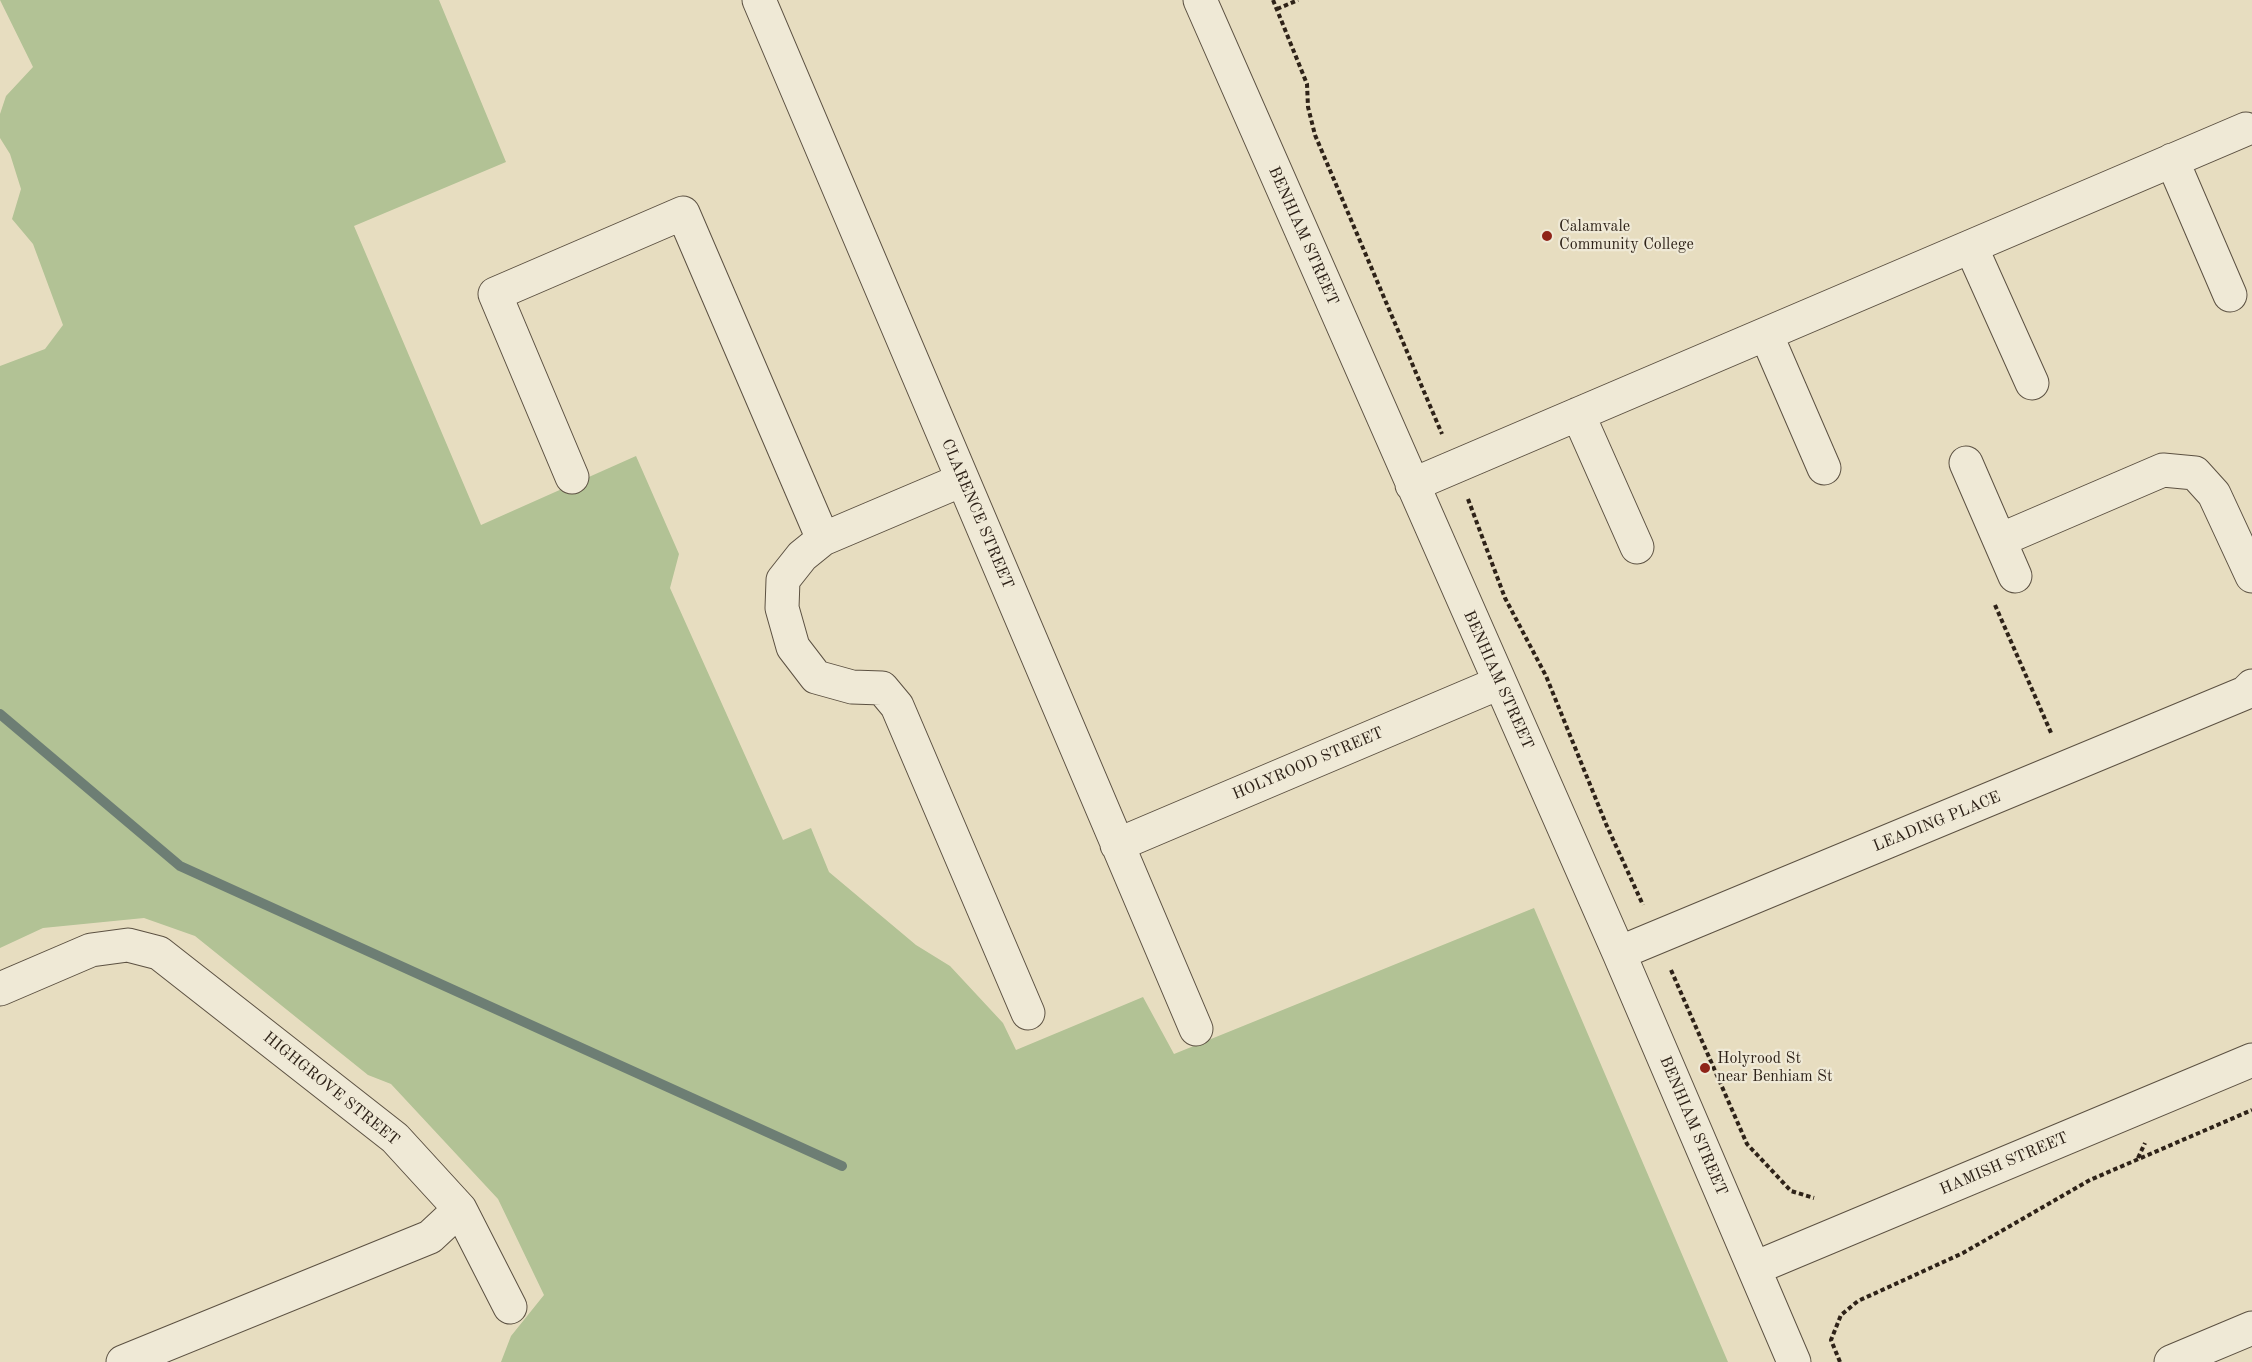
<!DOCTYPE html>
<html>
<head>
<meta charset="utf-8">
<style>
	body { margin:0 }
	canvas { display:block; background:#e7ddc0 }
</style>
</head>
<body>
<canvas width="2252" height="1362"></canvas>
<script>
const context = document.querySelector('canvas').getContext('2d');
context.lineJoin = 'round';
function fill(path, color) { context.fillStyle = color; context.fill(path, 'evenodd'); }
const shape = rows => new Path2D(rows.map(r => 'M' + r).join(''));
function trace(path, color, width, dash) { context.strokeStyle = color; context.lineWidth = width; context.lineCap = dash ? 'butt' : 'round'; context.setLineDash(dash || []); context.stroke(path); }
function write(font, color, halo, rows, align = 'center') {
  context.font = font + ' "Old Standard TT",serif'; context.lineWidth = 4.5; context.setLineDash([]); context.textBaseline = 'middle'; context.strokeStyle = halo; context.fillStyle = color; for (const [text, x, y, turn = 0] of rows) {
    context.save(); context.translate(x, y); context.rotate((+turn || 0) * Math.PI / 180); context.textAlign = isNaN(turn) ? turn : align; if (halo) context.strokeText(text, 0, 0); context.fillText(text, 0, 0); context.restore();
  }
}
const green = shape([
	[0,0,439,0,506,162,354,226,481,525,636,456,679,554,670,588,783,840,811,828,829,872,916,945,950,966,1003,1023,1016,1050,1143,997,1174,1054,1534,908,1728,1362,501,1362,511,1336,544,1295,498,1199,391,1084,368,1075,195,936,144,918,43,928,0,948,0,366,45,349,63,325,33,244,12,219,21,189,10,154,0,138,0,114,6,96,33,67]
]);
const stream = shape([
	[0,714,180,866,842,1166]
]);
const path = shape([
	[1273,0,1307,84,1308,107,1315,135,1442,434],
	[1277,9,1298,0],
	[1468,499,1505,598,1546,676,1606,824,1643,905],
	[1995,605,2052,735],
	[1671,970,1747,1144,1791,1191,1814,1198],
	[2138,1158,2145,1143],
	[1840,1362,1831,1340,1841,1315,1858,1301,1963,1253,2090,1180,2252,1110]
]);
const minor = shape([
	[759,0,1196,1029],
	[1200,0,1619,953,1794,1362],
	[2172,160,2230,295],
	[1971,247,2032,383],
	[1766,334,1824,468],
	[1578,414,1637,547],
	[1966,463,2015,576],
	[572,477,495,294,683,213,823,539],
	[962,480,823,539,802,556,783,580,782,608,793,647,816,677,852,687,882,688,897,706,1028,1013],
	[1412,485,2246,129],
	[2000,540,2163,470,2195,473,2214,494,2252,576],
	[1117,845,1499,683],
	[1619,953,2245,693,2252,686],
	[0,989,91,950,128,945,159,953,395,1138,460,1209,510,1307],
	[1755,1268,2252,1060],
	[123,1362,430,1237,460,1209],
	[2171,1362,2252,1328]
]);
const markers = [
	[1547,236,6,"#8f2418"],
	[1705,1068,6,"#8f2418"]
];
const poiNames = [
	["Calamvale",1559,227],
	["Community College",1559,245],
	["Holyrood St",1717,1059],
	["near Benhiam St",1717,1077]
];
const streetNames = [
	["BENHIAM STREET",1303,236,66],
	["CLARENCE STREET",977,514,67],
	["BENHIAM STREET",1498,680,66],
	["HOLYROOD STREET",1308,764,-23],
	["LEADING PLACE",1937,822,-22],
	["HIGHGROVE STREET",331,1089,39],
	["BENHIAM STREET",1693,1126,67],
	["HAMISH STREET",2004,1164,-23]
];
fill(green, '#b2c295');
trace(stream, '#6d7e74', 10);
trace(minor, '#5c5142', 35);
trace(path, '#2e2218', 4, [4.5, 3]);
trace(minor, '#efe9d6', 33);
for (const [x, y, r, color] of markers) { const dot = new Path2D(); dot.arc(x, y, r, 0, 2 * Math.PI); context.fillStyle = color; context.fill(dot); trace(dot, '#efe9d6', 2); }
write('16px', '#2e2218', '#efe9d6', poiNames, 'left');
write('16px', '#2e2218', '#efe9d6', streetNames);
</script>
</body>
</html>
